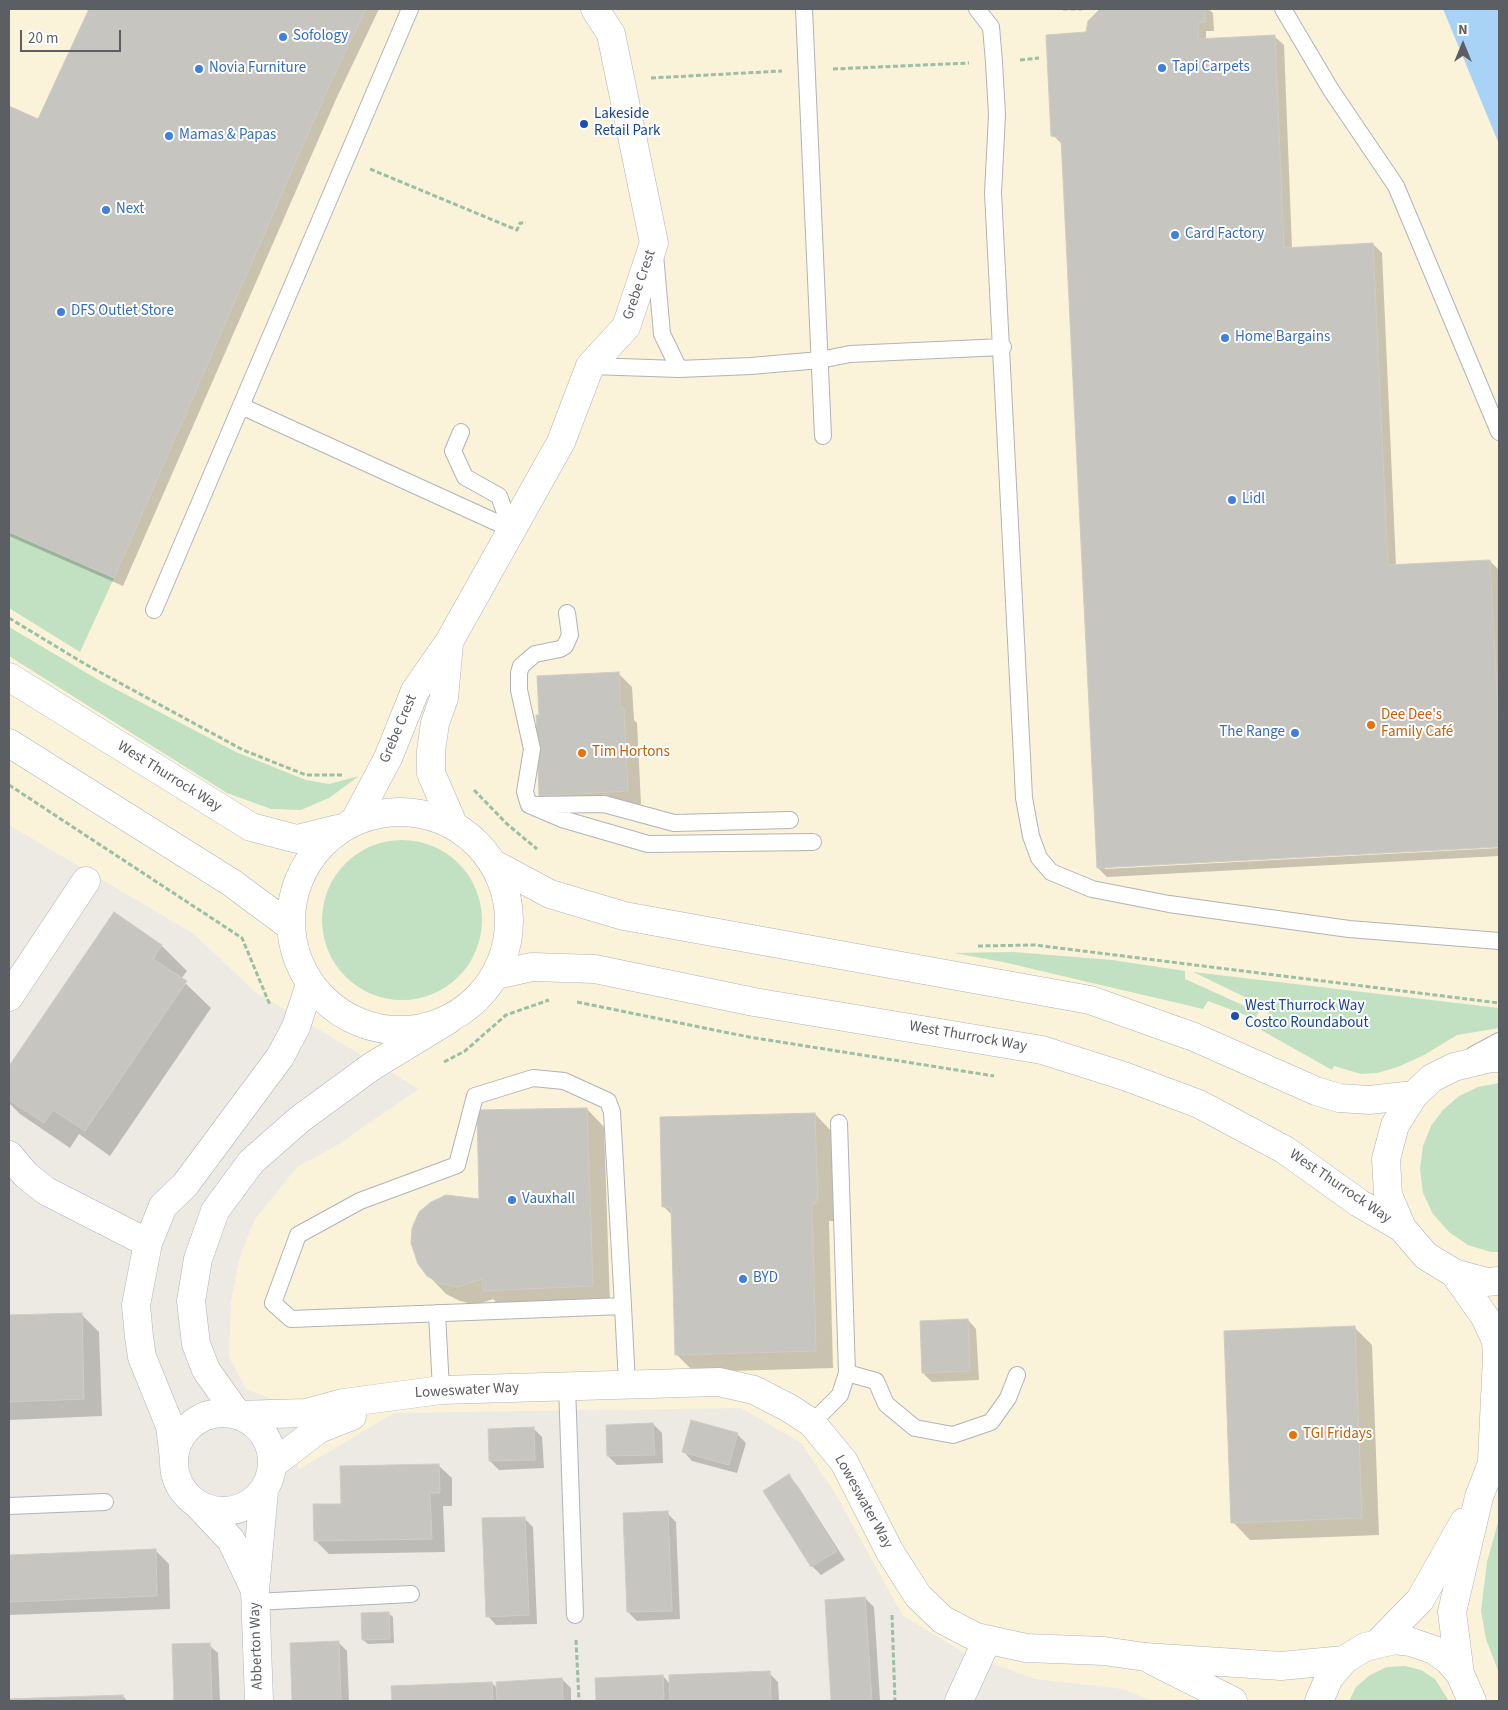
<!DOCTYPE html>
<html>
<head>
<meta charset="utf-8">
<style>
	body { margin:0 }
	#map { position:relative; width:1508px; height:1710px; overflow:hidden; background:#eceae3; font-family:"Source Sans 3",sans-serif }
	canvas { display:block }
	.frame { position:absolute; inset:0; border:10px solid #5b5e62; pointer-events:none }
	.north { position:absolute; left:1438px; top:20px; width:50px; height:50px; -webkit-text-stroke:4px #fff; paint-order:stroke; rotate:0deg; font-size:14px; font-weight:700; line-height:20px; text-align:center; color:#5b5e62 }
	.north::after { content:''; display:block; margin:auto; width:18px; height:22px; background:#5b5e62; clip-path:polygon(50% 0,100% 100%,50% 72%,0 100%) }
	.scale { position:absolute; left:20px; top:30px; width:101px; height:22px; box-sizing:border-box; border:2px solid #5b5e62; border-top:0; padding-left:6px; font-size:15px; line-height:18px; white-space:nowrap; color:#5b5e62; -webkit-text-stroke:4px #fff; paint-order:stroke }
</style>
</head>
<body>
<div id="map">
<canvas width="1508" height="1710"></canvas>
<div class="frame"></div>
<div class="north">N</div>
<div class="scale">20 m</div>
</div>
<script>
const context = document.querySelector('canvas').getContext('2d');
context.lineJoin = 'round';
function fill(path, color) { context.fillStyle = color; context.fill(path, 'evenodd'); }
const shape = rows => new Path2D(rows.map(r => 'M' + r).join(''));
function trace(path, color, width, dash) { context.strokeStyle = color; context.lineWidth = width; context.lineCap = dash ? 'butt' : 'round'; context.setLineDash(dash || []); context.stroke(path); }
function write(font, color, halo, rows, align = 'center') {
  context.font = font + ' "Source Sans 3",sans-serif'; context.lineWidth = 4; context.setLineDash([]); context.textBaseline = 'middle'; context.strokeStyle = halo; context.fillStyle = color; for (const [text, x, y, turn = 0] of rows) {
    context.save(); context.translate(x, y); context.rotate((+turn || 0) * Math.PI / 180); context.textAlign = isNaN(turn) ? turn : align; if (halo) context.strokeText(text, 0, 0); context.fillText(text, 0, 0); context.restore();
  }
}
const commercial = shape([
	[9,9,1499,9,1499,1701,1152,1701,1123,1689,1035,1679,966,1654,903,1616,835,1493,801,1443,741,1408,394,1413,298,1470,292,1407,246,1389,229,1357,231,1302,240,1256,255,1219,297,1167,334,1147,419,1089,255,992,194,934,9,825]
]);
const green = shape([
	[9,532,114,578,80,652,9,608],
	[9,627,102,682,236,752,306,780,329,784,359,776,329,798,301,810,271,809,227,793,9,656],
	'322 920a80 80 0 1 1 160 0a80 80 0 1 1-160 0Z',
	[1013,952,1112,960,1185,971,1185,979,1258,1012,1256,1019,1208,1001,1203,1009,1003,962,954,953],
	[1193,972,1499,1008,1499,1028,1457,1035,1424,1055,1398,1067,1377,1073,1361,1074,1334,1066,1332,1070,1261,1030,1270,1009],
	[1499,1083,1499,1252,1491,1252,1468,1245,1449,1232,1433,1214,1423,1193,1420,1169,1423,1146,1431,1126,1443,1110,1459,1096,1478,1087],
	[1499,1519,1499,1673,1486,1639,1481,1611,1487,1562],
	[1405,1666,1421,1670,1435,1679,1449,1701,1349,1701,1356,1687,1370,1675,1387,1667]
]);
const water = shape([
	[1443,9,1499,9,1499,144]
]);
const shadow = shape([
	[90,9,379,9,337,97,123,586,9,536,9,107,38,121],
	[1104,9,1208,9,1213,13,1214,31,1206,31,1206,40,1275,37,1284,45,1292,248,1373,244,1382,253,1396,566,1490,561,1499,570,1499,845,1105,867,1105,869,1499,848,1499,856,1107,877,1098,868,1062,144,1053,135,1087,34,1101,10],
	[619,674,632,687,634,720,637,723,641,804,554,809,541,795,540,716],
	[114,913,162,946,187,971,181,979,211,1008,110,1156,79,1134,70,1148,20,1114,9,1103,9,1068],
	[587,1109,604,1127,610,1304,502,1308,493,1299,476,1305,460,1301,446,1294,428,1275],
	[815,1114,832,1132,835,1221,829,1221,833,1368,694,1372,676,1354,672,1215,664,1207],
	[81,1314,99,1332,102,1416,9,1420,9,1317],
	[968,1320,976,1329,979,1380,932,1382,923,1373,922,1322],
	[1354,1327,1372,1345,1379,1535,1250,1540,1233,1522],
	[653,1424,662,1433,663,1463,617,1465,608,1456],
	[533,1428,542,1437,544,1468,499,1470,490,1461],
	[737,1434,746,1443,737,1473,692,1461,684,1452],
	[438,1465,452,1478,452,1506,443,1506,445,1552,329,1554,316,1541,343,1505],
	[789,1476,797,1485,845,1560,821,1575,812,1566],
	[667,1513,676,1522,680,1619,637,1621,628,1612],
	[524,1518,533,1527,537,1624,496,1625,488,1616],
	[155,1550,169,1564,170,1609,9,1615,9,1556],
	[865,1598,874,1607,880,1701,832,1701,826,1601],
	[388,1613,393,1617,394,1643,368,1644,363,1640],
	[338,1642,347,1651,349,1701,293,1701,291,1644],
	[209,1645,218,1653,220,1701,175,1701,173,1646],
	[769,1673,778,1682,779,1701,597,1701,596,1679,663,1676,670,1684],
	[562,1679,571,1688,571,1701,393,1701,393,1687,492,1683,497,1688],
	[123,1696,127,1701,9,1701]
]);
const building = shape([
	[89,9,366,9,328,88,114,578,9,532,9,106,38,119,89,9],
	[1100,9,1205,9,1205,22,1198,23,1198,39,1275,35,1284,248,1373,243,1388,565,1490,560,1499,730,1499,847,1097,868,1061,138,1051,136,1046,35,1086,32,1088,21,1100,9],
	[619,672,621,709,624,708,628,791,539,796,536,715,539,715,537,676,619,672],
	[114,912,162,945,153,959,187,981,85,1131,53,1110,44,1123,9,1100,9,1066,114,912],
	[587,1108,593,1286,483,1291,482,1279,458,1287,441,1284,427,1276,418,1264,411,1243,412,1228,419,1212,431,1202,446,1195,479,1199,477,1110,587,1108],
	[815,1113,818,1203,812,1204,816,1351,675,1355,671,1207,662,1207,660,1117,815,1113],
	[82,1313,84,1399,9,1402,9,1315,82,1313],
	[968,1319,970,1371,922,1373,920,1321,968,1319],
	[1355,1326,1362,1518,1231,1523,1224,1331,1355,1326],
	[691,1420,738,1433,729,1465,682,1452,691,1420],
	[653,1423,655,1455,607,1456,606,1425,653,1423],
	[534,1427,535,1460,489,1461,488,1429,534,1427],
	[439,1464,440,1493,430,1493,432,1539,314,1541,313,1504,341,1504,340,1466,439,1464],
	[789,1474,837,1551,811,1567,763,1491,789,1474],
	[668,1511,672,1611,627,1612,623,1513,668,1511],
	[525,1517,529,1615,486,1617,482,1518,525,1517],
	[156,1549,157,1596,9,1602,9,1555,156,1549],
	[865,1597,872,1701,831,1701,825,1600,865,1597],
	[389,1612,390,1639,362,1640,361,1613,389,1612],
	[339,1641,341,1701,292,1701,290,1643,339,1641],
	[210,1643,212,1701,174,1701,172,1644,210,1643],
	[770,1671,771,1701,670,1701,669,1675,770,1671],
	[663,1675,664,1701,596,1701,595,1678,663,1675],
	[562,1678,563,1701,497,1701,496,1682,562,1678],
	[492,1682,493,1701,392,1701,391,1686,492,1682],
	[123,1695,123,1701,9,1701,9,1699,123,1695]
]);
const path = shape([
	[1063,9,1082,9],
	[1020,60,1039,58],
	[833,69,969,63],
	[651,78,782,71],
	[370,169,517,230,520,223,526,223],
	[9,618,85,664,243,750,306,775,344,775],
	[9,785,242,938,270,1005],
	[474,790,507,824,537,849],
	[978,946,1035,945,1499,1003],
	[577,1002,749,1037,994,1076],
	[444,1062,465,1051,506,1015,549,1000],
	[892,1615,895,1701],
	[576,1640,579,1701]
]);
const service = shape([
	[804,9,823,436],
	[977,9,991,27,994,62,997,115,993,193,1022,757,1024,798,1031,836,1039,858,1051,872,1092,889,1169,904,1349,929,1499,941],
	[1283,9,1331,90,1396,186,1499,432],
	[655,255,662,334,679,369],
	[590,366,679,369,751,366,820,360,850,354,1003,347],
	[241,406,511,529],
	[461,432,453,451,465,477,499,496,511,529],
	[154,610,410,9],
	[567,613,570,635,565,646,560,649,535,654,521,666,519,673,519,690,532,749,525,792,529,805,562,819,648,844,813,842],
	[535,805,604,804,674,823,790,820],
	[1473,1055,1499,1041],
	[623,1306,291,1319,273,1303,298,1235,360,1201,457,1165,475,1096,533,1078,564,1081,608,1101,612,1112,623,1306,627,1384],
	[437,1313,441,1390],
	[847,1373,876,1381,886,1404,915,1428,953,1435,991,1422,1008,1398,1017,1375],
	[567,1386,575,1615],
	[812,1423,840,1395,847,1373,839,1123],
	[9,1506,105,1502],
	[255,1602,411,1594]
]);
const minor = shape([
	[449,644,444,698,435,723,431,751,431,773,453,824],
	[355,820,388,758,415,691,449,642,561,442,590,366,626,327,654,243,611,34,595,9],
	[9,997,86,881],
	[448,1020,371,1067,300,1119,251,1162,215,1211,198,1259,191,1301,196,1344,206,1370,238,1415,306,1413,343,1403,441,1390,719,1382,754,1390,789,1408,812,1423,844,1462,890,1552,918,1596,943,1620,976,1637,1026,1648,1104,1651,1145,1657,1281,1666,1344,1660],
	[9,1155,26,1175,46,1191,148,1243],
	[1454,1273,1485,1317,1496,1341,1497,1357,1492,1460],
	'174 1462a49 49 0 1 1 98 0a49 49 0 1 1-98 0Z',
	[174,1459,170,1426,142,1357,139,1337,136,1305,148,1243,163,1206,185,1185,280,1057,296,1027,310,984],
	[273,1464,319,1429,352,1416],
	[198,1505,231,1540,254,1588],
	[1379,1642,1420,1600,1464,1522],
	[1153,1661,1233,1701],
	[1460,1674,1452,1612,1479,1497,1499,1445],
	[259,1701,255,1590,264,1491],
	[959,1701,987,1640],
	[1319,1701,1329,1678,1344,1660,1365,1647,1395,1640,1411,1642,1434,1650,1448,1660,1460,1674,1472,1701]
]);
const secondary = shape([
	[9,677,251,827,297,839,337,829],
	[9,743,232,883,290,926],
	'291 921a109 109 0 1 1 218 0a109 109 0 1 1-218 0Z',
	[494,864,550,894,624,916,1090,1000,1194,1037,1316,1091,1339,1098,1369,1100,1414,1095],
	[496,975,532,967,595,969,754,1002,1042,1050,1124,1076,1199,1104,1285,1150,1359,1203,1402,1228],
	[1499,1058,1491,1058,1454,1067,1432,1078,1414,1095,1395,1125,1386,1159,1388,1195,1402,1228,1426,1256,1454,1273,1486,1282,1499,1281]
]);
const markers = [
	[283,37,5,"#3f7fe0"],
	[1162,68,5,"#3f7fe0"],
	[199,69,5,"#3f7fe0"],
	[584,124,5,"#1a4fb4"],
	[169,136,5,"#3f7fe0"],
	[106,210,5,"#3f7fe0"],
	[1175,235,5,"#3f7fe0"],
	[61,312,5,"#3f7fe0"],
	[1225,338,5,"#3f7fe0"],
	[1232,500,5,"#3f7fe0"],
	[1371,725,5,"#e8710a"],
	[1295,733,5,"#3f7fe0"],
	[582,753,5,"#e8710a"],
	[1235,1016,5,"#1a4fb4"],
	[512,1200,5,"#3f7fe0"],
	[743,1279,5,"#3f7fe0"],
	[1293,1435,5,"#e8710a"]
];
const shopNames = [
	["Sofology",293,37],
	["Tapi Carpets",1172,68],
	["Novia Furniture",209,69],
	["Mamas & Papas",179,136],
	["Next",116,210],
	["Card Factory",1185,235],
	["DFS Outlet Store",71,312],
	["Home Bargains",1235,338],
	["Lidl",1242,500],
	["The Range",1285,733,"right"],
	["Vauxhall",522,1200],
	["BYD",753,1279]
];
const transitNames = [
	["Lakeside",594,115],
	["Retail Park",594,132],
	["West Thurrock Way",1245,1007],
	["Costco Roundabout",1245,1024]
];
const streetNames = [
	["Grebe Crest",640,285,-71],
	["Grebe Crest",399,729,-67],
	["West Thurrock Way",169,777,32],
	["West Thurrock Way",968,1037,10],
	["West Thurrock Way",1340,1187,34],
	["Loweswater Way",467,1391,-3],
	["Loweswater Way",863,1502,61],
	["Abberton Way",257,1646,-92]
];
const foodNames = [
	["Dee Dee's",1381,716],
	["Family Café",1381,733],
	["Tim Hortons",592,753],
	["TGI Fridays",1303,1435]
];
fill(commercial, '#faf3da');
fill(green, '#c1e1c2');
fill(water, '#a9d3f6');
fill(shadow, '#0003');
fill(building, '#c7c5c0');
trace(building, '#d0ccc2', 1);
trace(service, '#b0b3b7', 18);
trace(minor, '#b0b3b7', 29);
trace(secondary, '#afb2b6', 29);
trace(path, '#9abfa5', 3, [5, 2.5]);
trace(service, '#fff', 16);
trace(minor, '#fff', 28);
trace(secondary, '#fff', 28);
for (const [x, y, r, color] of markers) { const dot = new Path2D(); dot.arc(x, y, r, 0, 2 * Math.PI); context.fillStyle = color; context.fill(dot); trace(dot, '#fff', 2); }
write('15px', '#366cbe', '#fff', shopNames, 'left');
write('15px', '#164399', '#fff', transitNames, 'left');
write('15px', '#5b5e62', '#fff', streetNames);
write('15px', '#c56008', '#fff', foodNames, 'left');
</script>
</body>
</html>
